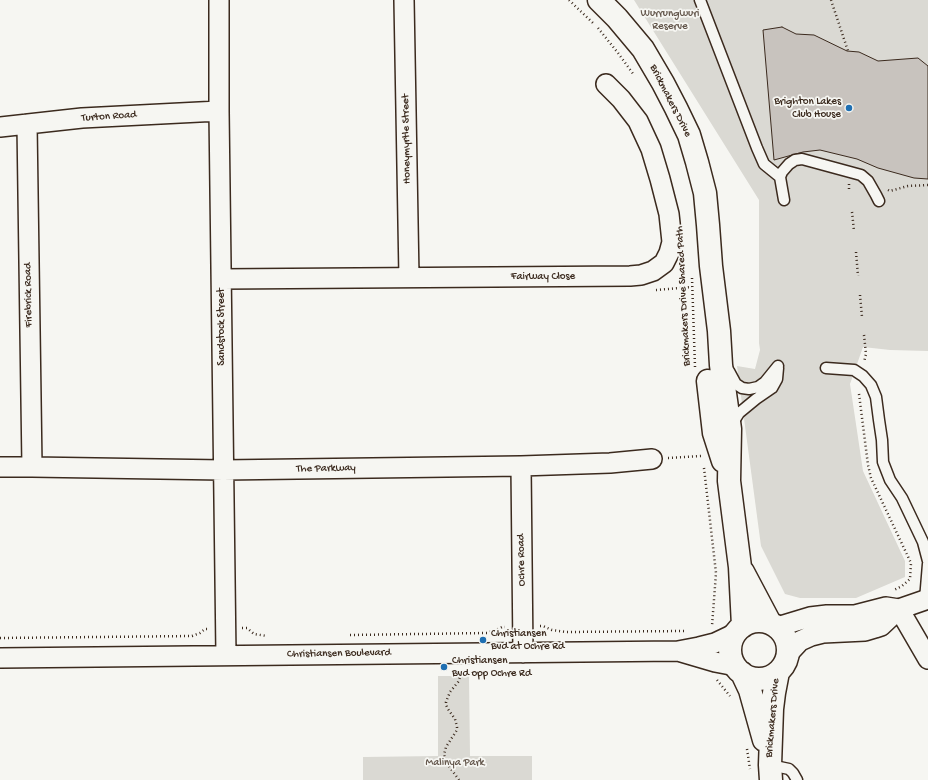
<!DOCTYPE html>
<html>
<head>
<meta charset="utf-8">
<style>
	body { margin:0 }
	canvas { display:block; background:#f6f6f2 }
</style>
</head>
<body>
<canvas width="928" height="780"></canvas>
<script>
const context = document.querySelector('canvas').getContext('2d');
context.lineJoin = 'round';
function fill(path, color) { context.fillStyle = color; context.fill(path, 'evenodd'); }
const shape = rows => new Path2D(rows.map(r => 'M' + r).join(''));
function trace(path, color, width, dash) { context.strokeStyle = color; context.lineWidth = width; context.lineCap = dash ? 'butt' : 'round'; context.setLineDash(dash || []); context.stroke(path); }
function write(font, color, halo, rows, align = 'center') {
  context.font = font + ' "Gochi Hand",sans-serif'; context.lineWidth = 3.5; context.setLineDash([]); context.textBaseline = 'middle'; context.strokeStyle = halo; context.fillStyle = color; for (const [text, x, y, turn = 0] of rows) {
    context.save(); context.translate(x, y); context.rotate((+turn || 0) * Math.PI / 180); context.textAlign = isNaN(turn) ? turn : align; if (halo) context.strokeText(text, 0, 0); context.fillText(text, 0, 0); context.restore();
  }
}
const green = shape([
	[634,0,928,0,928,351,890,350,863,347,850,384,863,471,905,561,905,577,856,598,800,598,785,594,761,546,737,366,755,369,760,350,759,343,759,200],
	[438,676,469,676,470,756,532,756,532,780,363,780,363,757,438,756]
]);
const building = shape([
	[782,27,796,34,814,35,847,51,859,52,878,61,918,58,928,66,928,179,914,178,878,168,857,159,820,150,803,152,774,160,763,30,782,27]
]);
const path = shape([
	[569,0,593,23],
	[831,0,848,51],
	[598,28,618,53,634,75],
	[849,184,849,192],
	[888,190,890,191,908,186,928,185],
	[852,212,854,231],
	[856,252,858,276],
	[692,278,695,367],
	[656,290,692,287],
	[860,295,862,317],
	[864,335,866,354,864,362],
	[859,394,868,465,871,478,911,563,910,579,902,586,894,590],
	[668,458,701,456],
	[704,468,716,573,712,626],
	[540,626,543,626,552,630,566,632,684,631],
	[242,628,247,628,254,634,267,636],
	[350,635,487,633,496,630,502,627,505,627],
	[0,638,192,636,200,633,205,629,209,629],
	[717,680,730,696],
	[747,749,750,769],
	[459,780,446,762,444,755,446,747,457,730,457,727,455,719,448,709,446,705,446,702,450,692,458,682,462,672]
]);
const lane = shape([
	[700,0,757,148,764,164,780,177],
	[784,200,780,177,782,172,789,164,795,160,802,159,861,175,868,181,876,195,879,201],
	[826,368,854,370,863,376,871,385,876,397,879,420,882,440,883,462,890,480,902,498,923,542,928,561],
	[729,371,736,384,742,388,749,389,758,387,765,382,778,366],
	[732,424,739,413,756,399,772,388,777,379,778,368],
	[925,600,928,564],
	[770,765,789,769,793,773,797,780]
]);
const street = shape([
	[219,0,219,111,226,655],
	[404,0,409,277],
	[27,124,32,467],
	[0,127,82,118,219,111],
	[222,279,630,276,641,275,653,271,664,263,669,253,672,242,669,214,660,179,651,149,638,121,621,99,606,84],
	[521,466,523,653],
	[0,467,32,467,223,470,521,466,610,463,652,459],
	[899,609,928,659],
	[777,627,810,617,827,615,855,615,886,607,899,609],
	[681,652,715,662,736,666],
	[787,655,800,641,811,636,823,633,865,631,875,628,881,626,899,609,928,599],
	[0,658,678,651,699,647,715,643,736,633]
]);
const secondary = shape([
	[599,0,617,18,643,49,663,83,676,108,689,135,697,162,705,193,708,225,711,266,719,331,721,365,730,429,729,481,740,567,743,626],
	[708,381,714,433,723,461],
	[743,572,770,623],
	'730 650a29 29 0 1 1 58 0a29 29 0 1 1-58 0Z',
	[742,673,750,690,764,740],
	[771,780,770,765,772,709,774,693,778,672]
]);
const markers = [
	[849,108,4,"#1f6fb2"],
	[483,640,4,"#1f6fb2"],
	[444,667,4,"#1f6fb2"]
];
const parkNames = [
	["Wurrungwuri",670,14],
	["Reserve",670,27],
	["Malinya Park",455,763]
];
const streetNames = [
	["Brickmakers Drive",670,101,63],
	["Turton Road",109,117,-4],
	["Honeymyrtle Street",407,139,-91],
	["Fairway Close",543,277],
	["Firebrick Road",29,295,-91],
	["Brickmakers Drive Shared Path",684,296,-93],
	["Sandstock Street",222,327,-90],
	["The Parkway",326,469,-1],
	["Ochre Road",522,560,-91],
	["Christiansen Boulevard",339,654,-1],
	["Brickmakers Drive",773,718,-85]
];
const poiNames = [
	["Brighton Lakes",841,102,"right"],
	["Club House",841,115,"right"],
	["Christiansen",491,634],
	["Bvd at Ochre Rd",491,647],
	["Christiansen",452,661],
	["Bvd opp Ochre Rd",452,674]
];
fill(green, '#dad9d3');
fill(building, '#c8c3be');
trace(building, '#3b2a1e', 1);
trace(lane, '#3b2a1e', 13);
trace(street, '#3b2a1e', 22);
trace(secondary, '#3b2a1e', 25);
trace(path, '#3b2a1e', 2.5, [1, 3]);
trace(lane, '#f6f6f2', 10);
trace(street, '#f6f6f2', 19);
trace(secondary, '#f6f6f2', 22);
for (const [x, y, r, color] of markers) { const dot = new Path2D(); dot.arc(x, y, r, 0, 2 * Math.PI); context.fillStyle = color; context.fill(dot); trace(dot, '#f6f6f2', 1.5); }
write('11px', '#63564b', '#f6f6f2', parkNames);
write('11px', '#3b2a1e', '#f6f6f2', streetNames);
write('11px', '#3b2a1e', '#f6f6f2', poiNames, 'left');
</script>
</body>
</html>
